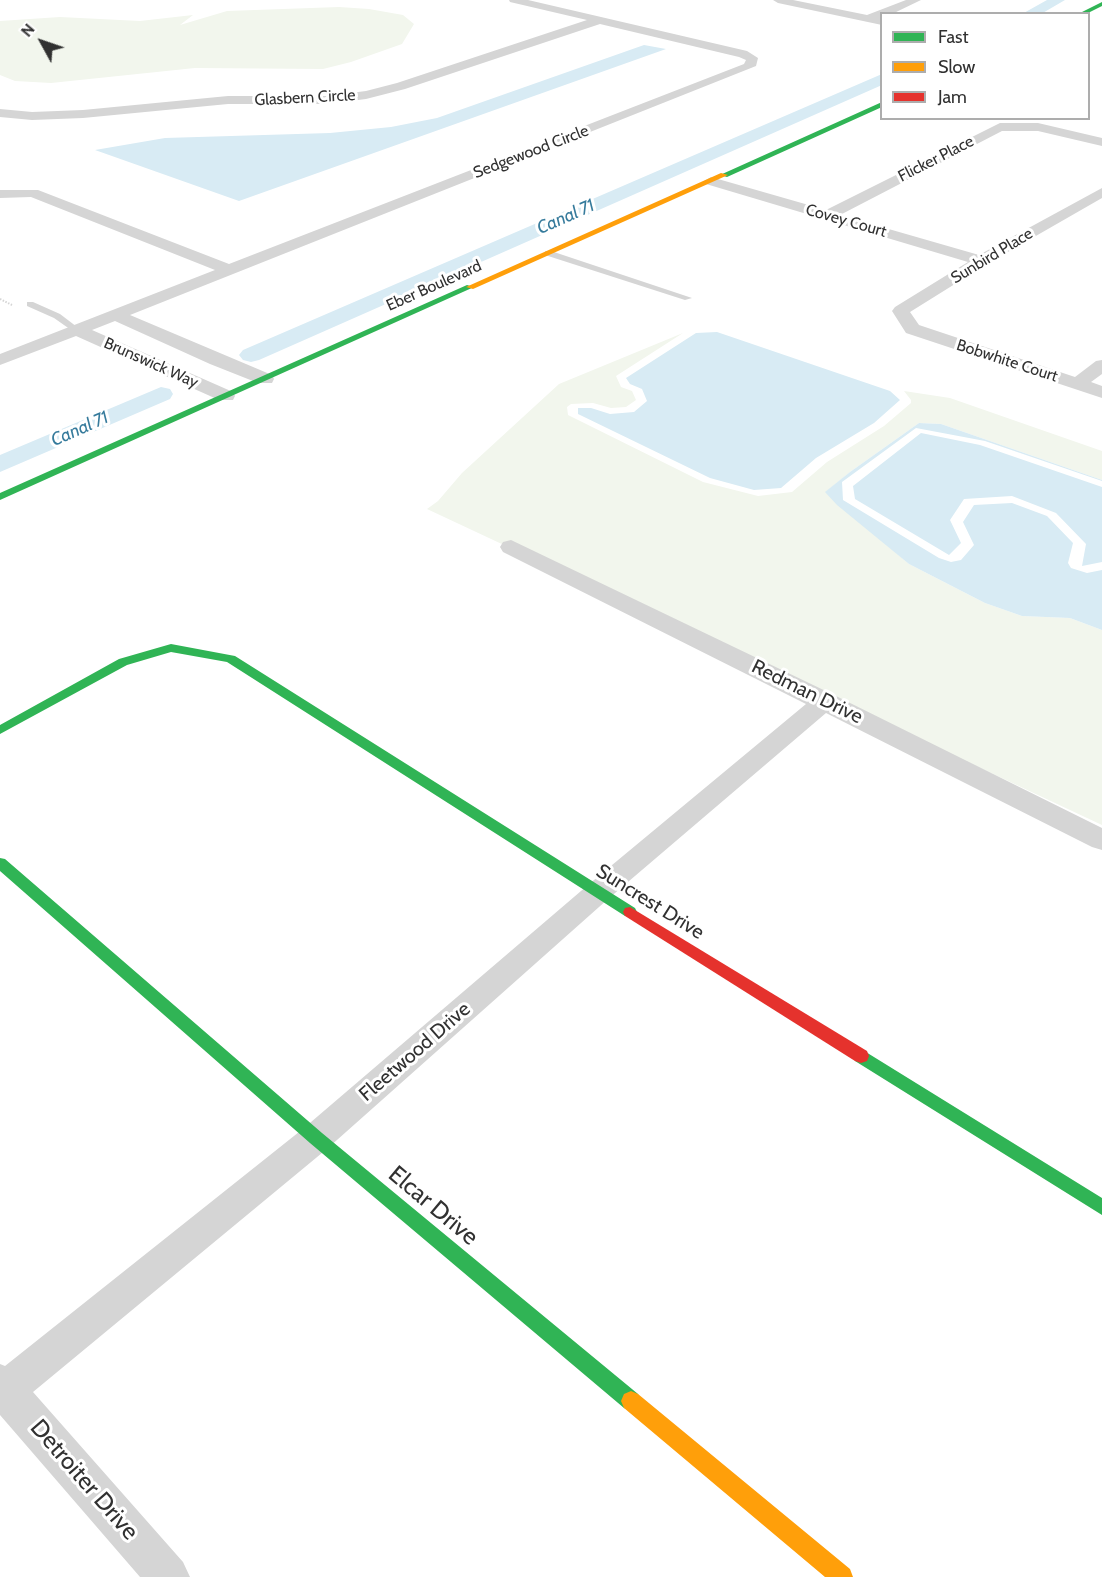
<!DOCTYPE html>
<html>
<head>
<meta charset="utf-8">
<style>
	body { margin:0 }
	#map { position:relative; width:1102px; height:1577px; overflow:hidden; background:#fff; font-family:Cabin,sans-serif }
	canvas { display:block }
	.legend { position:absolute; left:880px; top:12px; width:210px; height:108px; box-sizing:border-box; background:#fff; border:2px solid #adadad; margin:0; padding:8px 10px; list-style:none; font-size:18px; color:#313131 }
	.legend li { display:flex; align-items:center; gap:12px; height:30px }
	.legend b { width:30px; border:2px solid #adadad }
	.north { position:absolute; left:12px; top:12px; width:60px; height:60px; -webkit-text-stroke:4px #fff; paint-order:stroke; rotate:310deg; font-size:16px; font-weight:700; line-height:24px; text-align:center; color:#313131 }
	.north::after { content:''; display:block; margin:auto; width:21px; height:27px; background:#313131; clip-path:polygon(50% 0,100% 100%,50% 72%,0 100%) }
</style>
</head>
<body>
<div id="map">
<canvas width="1102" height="1577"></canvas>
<ul class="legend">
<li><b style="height:8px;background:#30b455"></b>Fast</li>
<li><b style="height:8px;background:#ff9f0a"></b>Slow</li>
<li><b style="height:8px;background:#e5322d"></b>Jam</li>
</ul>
<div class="north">N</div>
</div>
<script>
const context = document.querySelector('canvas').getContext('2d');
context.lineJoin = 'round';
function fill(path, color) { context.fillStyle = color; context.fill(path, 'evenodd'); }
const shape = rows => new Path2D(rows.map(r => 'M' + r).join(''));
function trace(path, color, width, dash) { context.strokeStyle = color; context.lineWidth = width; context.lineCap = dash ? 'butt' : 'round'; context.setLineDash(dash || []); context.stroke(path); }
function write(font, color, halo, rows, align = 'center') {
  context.font = font + ' Cabin,sans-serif'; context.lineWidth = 6; context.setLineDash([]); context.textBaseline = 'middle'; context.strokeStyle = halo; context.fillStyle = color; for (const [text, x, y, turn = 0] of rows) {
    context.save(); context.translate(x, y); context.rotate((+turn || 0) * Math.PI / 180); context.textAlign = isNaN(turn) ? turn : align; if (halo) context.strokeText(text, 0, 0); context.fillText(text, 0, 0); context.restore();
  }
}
const green = shape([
	[339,7,369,9,403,15,414,24,402,44,351,62,323,69,195,68,51,83,15,81,0,75,0,21,60,17,140,21,193,15,180,25,227,11],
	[683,333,616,376,621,387,632,391,636,400,626,407,611,408,593,403,571,404,567,407,568,415,703,482,758,496,792,492,827,462,884,426,911,403,911,400,904,391,950,398,1102,451,1102,480,941,424,919,423,850,472,826,492,909,564,985,603,1022,616,1070,618,1102,630,1102,825,427,509,438,501,462,473,559,384]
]);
const water = shape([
	[644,45,666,49,239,201,95,150,165,138,330,133,391,127,437,118],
	[717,332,890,391,900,400,874,423,816,458,781,488,754,490,710,478,578,414,578,408,591,408,610,414,634,412,647,401,642,389,630,384,626,378,696,333],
	[919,423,941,424,1102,480,1102,481,985,441,916,428,842,482,843,500,939,558,951,562,961,560,974,545,963,522,974,505,1012,503,1047,516,1073,543,1068,563,1071,568,1087,573,1102,570,1102,630,1070,618,1022,616,985,603,909,564,837,505,825,492,850,472],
	[921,433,980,445,1102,487,1102,562,1082,566,1086,544,1056,513,1012,496,964,499,950,520,961,543,949,555,855,499,853,486]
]);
const canal = shape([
	[1047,0,1065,0,1041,14,1022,14,1047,0],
	[882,74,882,85,259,360,251,362,243,360,239,355,243,350,882,74],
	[161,387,170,389,173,394,170,399,0,472,0,455,161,387]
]);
const path = shape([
	[0,299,12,305]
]);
const lane = shape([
	[545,251,551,251,692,298,685,300,545,255,545,251],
	[27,302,33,302,60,314,81,330,74,332,54,318,27,306,27,302]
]);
const street = shape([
	[509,0,528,0,747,51,758,58,756,66,130,315,272,375,274,379,272,383,258,383,210,364,115,321,92,330,233,392,235,396,233,400,219,400,76,336,0,365,0,354,215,270,31,197,0,198,0,190,38,190,229,264,744,64,746,60,739,57,600,24,405,89,366,99,327,104,228,104,83,118,32,120,0,117,0,109,32,112,83,110,228,96,327,96,366,91,397,83,587,20,510,2,509,0],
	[773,0,793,0,867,15,906,0,921,0,892,14,882,14,882,25,778,3,773,0],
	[1000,123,1038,123,1102,138,1102,146,1038,131,1002,131,840,215,979,255,1102,188,1102,198,987,264,910,312,919,325,1075,377,1096,361,1102,360,1102,374,1091,382,1102,386,1102,398,906,333,892,311,895,307,968,262,706,184,704,181,711,177,826,210,1000,123],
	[511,540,834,695,1102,828,1102,850,1092,847,826,713,608,899,328,1148,33,1392,183,1562,190,1577,140,1577,0,1415,0,1364,5,1366,304,1128,588,885,806,704,503,552,500,547,503,542,511,540]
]);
const fast = shape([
	[1102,2,1102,6,1086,14,1078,14,1102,2],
	[882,102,882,107,727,177,720,175,882,102],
	[467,285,474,287,0,500,0,493,467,285],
	[171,644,235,656,635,908,637,912,635,916,625,916,227,662,171,652,127,665,0,734,0,725,119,659,171,644],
	[0,858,5,859,322,1133,638,1394,641,1401,638,1408,631,1411,624,1408,310,1143,0,871,0,858],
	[861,1049,1102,1198,1102,1215,855,1061,853,1056,855,1051,861,1049]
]);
const slow = shape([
	[721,173,728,175,473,289,466,287,721,173],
	[631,1391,638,1394,850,1569,853,1577,825,1577,624,1408,621,1401,624,1394,631,1391]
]);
const jam = shape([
	[630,907,867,1051,869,1056,867,1061,861,1063,855,1061,625,916,623,912,625,908,630,907]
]);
const farStreetnames = [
	["Glasbern Circle",305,98,-3],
	["Sedgewood Circle",531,152,-21],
	["Flicker Place",936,159,-27],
	["Covey Court",846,221,16],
	["Sunbird Place",992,256,-31],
	["Eber Boulevard",434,286,-24],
	["Bobwhite Court",1007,361,18],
	["Brunswick Way",151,363,24]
];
const farWaternames = [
	["Canal 71",566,217,-24],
	["Canal 71",80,429,-24]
];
const streetNames = [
	["Redman Drive",807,692,26],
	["Suncrest Drive",650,902,32],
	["Fleetwood Drive",415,1052,-41]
];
const nearStreetnames = [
	["Elcar Drive",433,1206,40],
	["Detroiter Drive",84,1480,49]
];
fill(green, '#f2f6ed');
fill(water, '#d8ebf4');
fill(canal, '#d8ebf4');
trace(path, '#d5d5d5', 2, [1.5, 1.5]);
fill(lane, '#d5d5d5');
fill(street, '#d5d5d5');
fill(fast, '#30b455');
fill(slow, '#ff9f0a');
fill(jam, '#e5322d');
write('16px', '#313131', '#fff', farStreetnames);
write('italic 18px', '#367b9c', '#fff', farWaternames);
write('20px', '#313131', '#fff', streetNames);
write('24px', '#313131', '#fff', nearStreetnames);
</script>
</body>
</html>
